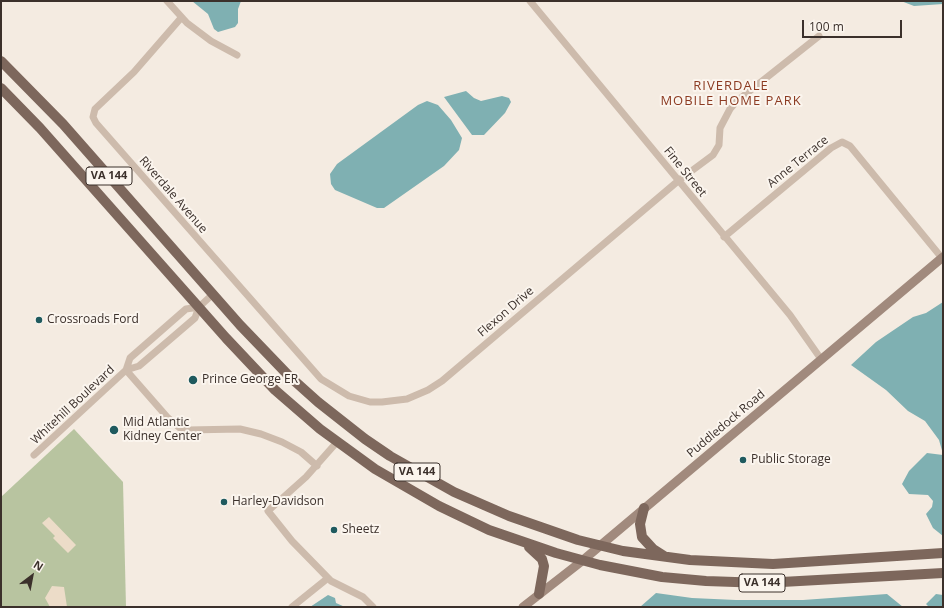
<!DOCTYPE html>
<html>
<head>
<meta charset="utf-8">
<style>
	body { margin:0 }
	#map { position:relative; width:944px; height:608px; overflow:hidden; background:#f4ebe1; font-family:"Open Sans",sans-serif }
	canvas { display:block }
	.frame { position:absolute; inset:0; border:2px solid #3b302b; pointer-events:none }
	.north { position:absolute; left:12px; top:556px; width:40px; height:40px; -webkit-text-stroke:3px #fbf5ee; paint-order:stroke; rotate:32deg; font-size:11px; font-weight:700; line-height:16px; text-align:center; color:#3b302b }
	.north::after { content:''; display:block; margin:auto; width:14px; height:18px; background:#3b302b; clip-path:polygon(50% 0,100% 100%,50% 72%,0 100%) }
	.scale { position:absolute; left:802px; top:20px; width:100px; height:18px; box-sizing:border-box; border:2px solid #3b302b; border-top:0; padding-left:5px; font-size:12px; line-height:14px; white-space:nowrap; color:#3b302b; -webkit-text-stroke:3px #fbf5ee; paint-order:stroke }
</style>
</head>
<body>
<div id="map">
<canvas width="944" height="608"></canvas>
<div class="frame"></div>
<div class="north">N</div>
<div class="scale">100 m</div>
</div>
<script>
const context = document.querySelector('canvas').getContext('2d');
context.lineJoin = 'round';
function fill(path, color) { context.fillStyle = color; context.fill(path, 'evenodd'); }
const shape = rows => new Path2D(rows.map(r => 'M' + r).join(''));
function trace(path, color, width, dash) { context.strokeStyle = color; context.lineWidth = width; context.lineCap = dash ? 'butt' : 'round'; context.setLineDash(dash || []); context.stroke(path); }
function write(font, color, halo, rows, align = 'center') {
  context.font = font + ' "Open Sans",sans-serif'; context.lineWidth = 4; context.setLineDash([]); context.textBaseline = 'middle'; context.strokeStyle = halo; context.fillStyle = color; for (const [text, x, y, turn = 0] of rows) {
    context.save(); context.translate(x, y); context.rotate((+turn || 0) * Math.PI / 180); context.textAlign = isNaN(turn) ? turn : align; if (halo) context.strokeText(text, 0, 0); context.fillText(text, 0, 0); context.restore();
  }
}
const green = shape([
	[74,429,123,482,126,607,1,607,1,497]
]);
const plaza = shape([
	[49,517,76,545,68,553,53,538,55,536,42,523],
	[52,586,64,587,67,607,50,607,45,598]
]);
const water = shape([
	[192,1,241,1,238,9,238,23,235,27,218,32,214,29,208,14],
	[901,1,943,1,943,4,914,6],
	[466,91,474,98,481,101,502,96,509,98,511,102,505,113,484,135,472,135,444,97],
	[427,101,438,105,451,120,462,138,459,150,444,166,384,208,377,208,335,190,331,184,330,174,337,164,418,105],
	[943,302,943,454,939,440,925,421,908,411,886,390,851,365,876,342,913,317,926,313],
	[927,453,943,455,943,536,933,528,926,514,932,507,933,501,928,495,909,494,902,484,909,471],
	[656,593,692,598,736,600,803,600,887,594,903,607,640,607],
	[936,594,943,595,943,607,929,607,926,604],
	[328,595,335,598,336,603,345,607,310,607]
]);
const street = shape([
	[167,1,187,23,211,41,237,55],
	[530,1,790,315,821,359],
	[181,18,134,72,95,109,93,117,96,123,321,379,349,396,370,402,382,402,407,399,428,390,442,381,678,181,713,155,719,145,720,128,730,109,737,101,819,36],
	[724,237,831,148,842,142,850,146,942,258],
	[126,370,168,418,180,428,188,430,240,429,261,434,282,442,301,452,317,466],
	[126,370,139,366,195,318,199,307,213,294],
	[337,442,306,477,268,511,292,541,331,581,363,597,373,607],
	[34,455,126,370,130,358,186,309,199,307],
	[292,607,328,578]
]);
const secondary = shape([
	[523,607,582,561,943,257]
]);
const primary = shape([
	[1,61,63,124,240,325,289,376,318,402,365,439,390,456,454,492,509,516,578,540,623,551,690,560,773,564,943,553],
	[1,88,40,128,226,338,275,390,320,429,375,469,439,506,489,530,556,553,600,565,662,577,706,581,764,583,943,573],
	[644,508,640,524,642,537,653,549,664,556],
	[529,547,542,559,544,566,539,594]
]);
const markers = [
	[39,320,4,"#1f5a5e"],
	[193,380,5,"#1f5a5e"],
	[114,430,5,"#1f5a5e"],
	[743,460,4,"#1f5a5e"],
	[224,502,4,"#1f5a5e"],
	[334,530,4,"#1f5a5e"]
];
const shields = [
	[109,176,46],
	[417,472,46],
	[762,583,46]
];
const shieldNames = [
	["VA 144",109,176],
	["VA 144",417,472],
	["VA 144",762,583]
];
const streetNames = [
	["Anne Terrace",798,162,-39],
	["Fine Street",685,172,51],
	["Riverdale Avenue",173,195,49],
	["Flexon Drive",506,312,-41],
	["Whitehill Boulevard",73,405,-43],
	["Puddledock Road",726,424,-40]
];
const poiNames = [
	["Crossroads Ford",47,320],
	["Prince George ER",202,380],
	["Mid Atlantic",123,423],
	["Kidney Center",123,437],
	["Public Storage",751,460],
	["Harley-Davidson",232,502],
	["Sheetz",342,530]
];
const neighbourhoodNames = [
	["RIVERDALE",731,86],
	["MOBILE HOME PARK",731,101]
];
fill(green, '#b8c4a0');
fill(plaza, '#ecdcc8');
fill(water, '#7fb0b2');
trace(street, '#cdbbac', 7);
trace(secondary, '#a18a7d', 9);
trace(primary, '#7d675c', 10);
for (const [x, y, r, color] of markers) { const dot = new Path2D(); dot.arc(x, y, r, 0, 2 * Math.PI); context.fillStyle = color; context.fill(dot); trace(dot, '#fbf5ee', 1.5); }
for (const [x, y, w] of shields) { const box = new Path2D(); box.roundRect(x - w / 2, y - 9, w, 18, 3); context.fillStyle = '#fbf5ee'; context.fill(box); trace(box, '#3b302b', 1); }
write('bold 11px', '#3b302b', null, shieldNames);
write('12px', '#3b302b', '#fbf5ee', streetNames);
write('12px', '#3b302b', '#fbf5ee', poiNames, 'left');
context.letterSpacing = '1px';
write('13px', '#8c3b22', '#fbf5ee', neighbourhoodNames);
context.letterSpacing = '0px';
</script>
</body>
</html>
